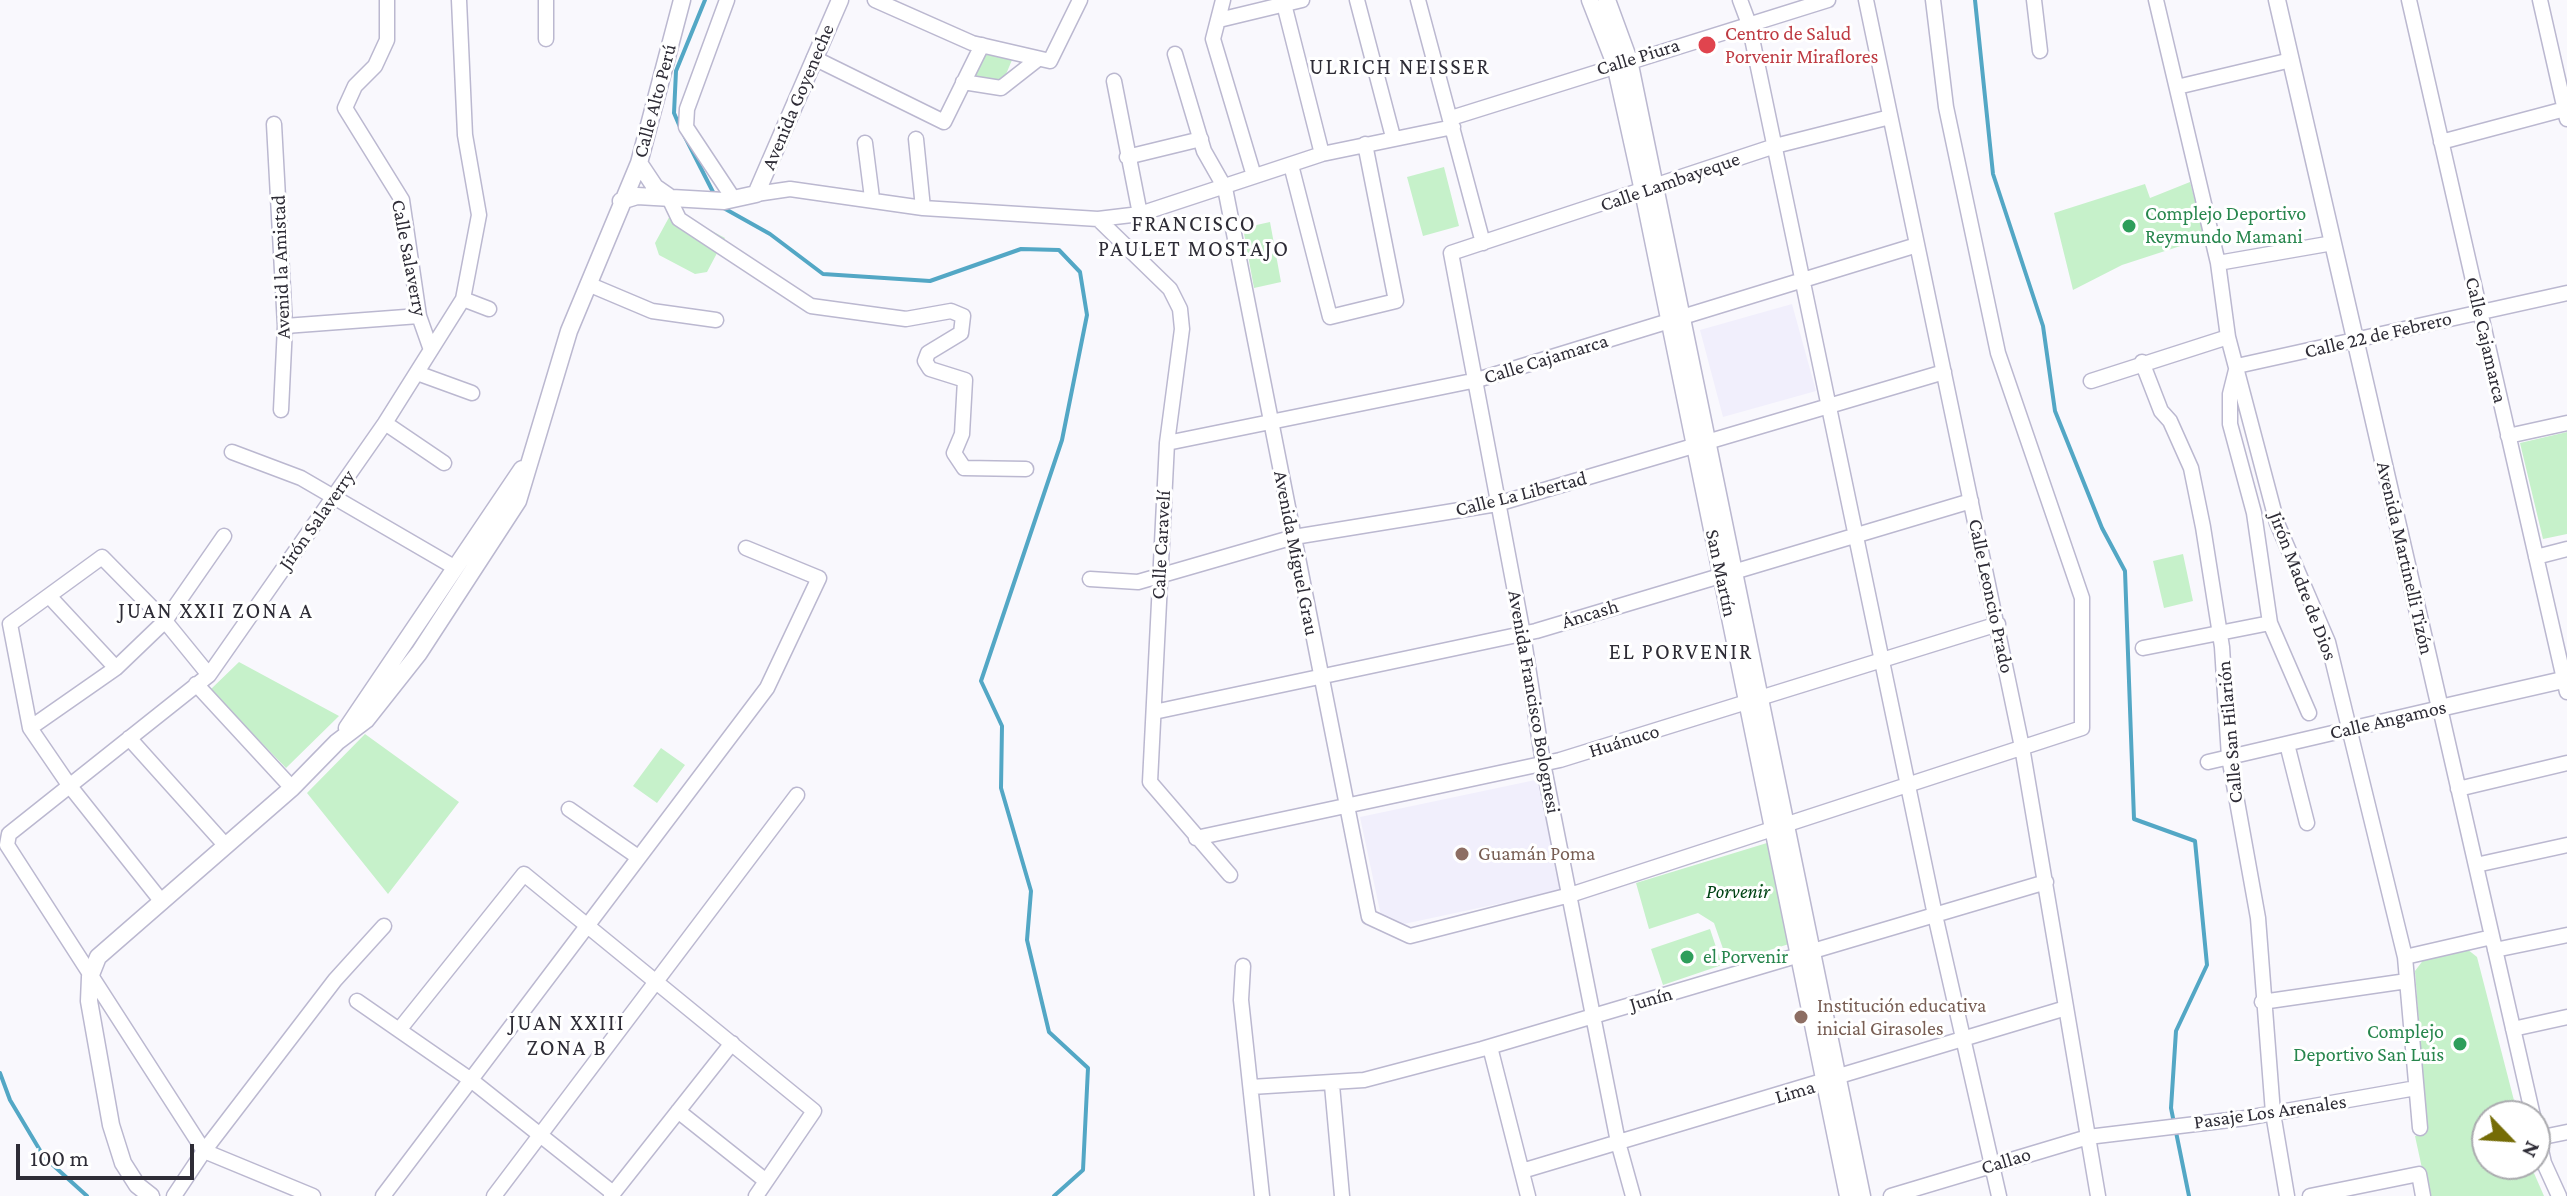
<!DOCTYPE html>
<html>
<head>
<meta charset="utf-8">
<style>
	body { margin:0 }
	#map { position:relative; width:2567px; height:1196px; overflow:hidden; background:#f9f8fd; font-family:"Crimson Pro",serif }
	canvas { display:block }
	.north { position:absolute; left:2471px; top:1100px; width:80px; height:80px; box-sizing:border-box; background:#fff; border:2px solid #ababaf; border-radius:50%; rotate:115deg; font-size:22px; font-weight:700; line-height:32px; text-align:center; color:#2e2c36 }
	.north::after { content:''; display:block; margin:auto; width:28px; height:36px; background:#756c06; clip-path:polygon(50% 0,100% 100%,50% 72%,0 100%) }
	.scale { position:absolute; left:16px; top:1144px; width:178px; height:36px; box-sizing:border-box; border:4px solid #2e2c36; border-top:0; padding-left:10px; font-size:24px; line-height:28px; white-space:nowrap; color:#2e2c36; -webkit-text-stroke:6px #fff; paint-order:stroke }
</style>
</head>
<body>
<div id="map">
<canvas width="2567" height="1196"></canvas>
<div class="north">N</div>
<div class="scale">100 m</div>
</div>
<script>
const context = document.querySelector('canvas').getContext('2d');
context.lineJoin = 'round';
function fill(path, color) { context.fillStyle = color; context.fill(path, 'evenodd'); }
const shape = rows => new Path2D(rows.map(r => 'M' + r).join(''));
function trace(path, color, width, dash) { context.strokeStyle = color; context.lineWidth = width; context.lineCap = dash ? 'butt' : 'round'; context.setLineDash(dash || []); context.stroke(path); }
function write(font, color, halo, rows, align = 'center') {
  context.font = font + ' "Crimson Pro",serif'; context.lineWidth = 6; context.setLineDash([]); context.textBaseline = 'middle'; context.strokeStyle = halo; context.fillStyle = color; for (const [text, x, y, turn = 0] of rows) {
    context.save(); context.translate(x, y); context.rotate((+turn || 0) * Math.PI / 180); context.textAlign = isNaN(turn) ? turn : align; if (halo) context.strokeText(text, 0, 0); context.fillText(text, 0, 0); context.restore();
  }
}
const built = shape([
	[1792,304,1816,391,1723,417,1700,330],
	[1540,779,1563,890,1399,925,1381,916,1360,817]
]);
const green = shape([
	[982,47,1012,60,1001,86,970,73],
	[1444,167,1459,226,1423,236,1407,177],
	[2190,182,2205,238,2122,265,2073,290,2054,213,2145,184,2150,198],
	[673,210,725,238,707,272,695,274,659,255,655,243],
	[1270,222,1281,282,1254,288,1243,228],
	[2567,432,2567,534,2543,539,2520,443],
	[2183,554,2193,601,2164,608,2153,561],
	[239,662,339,716,286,768,210,690],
	[365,734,459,802,388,894,307,793],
	[661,748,685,765,657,803,633,786],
	[1767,843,1789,944,1728,963,1714,923,1698,913,1649,929,1636,883],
	[1710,929,1722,965,1663,985,1651,949],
	[2467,949,2477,957,2518,1116,2487,1116,2487,1164,2530,1164,2544,1196,2428,1196,2415,1136,2427,1133,2415,971,2424,959]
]);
const stream = shape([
	[1975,0,1993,174,2043,326,2055,411,2102,528,2125,571,2134,819,2195,841,2207,965,2176,1031,2171,1108,2174,1123],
	[680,127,674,113,676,71,705,0],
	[684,135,714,194],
	[720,206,770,234,823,274,930,281,1021,249,1059,250,1080,272,1087,315,1062,440,981,681,1002,726,1001,788,1031,891,1027,940,1049,1032,1088,1068,1083,1170,1054,1196],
	[0,1073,10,1100,44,1157,87,1196],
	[2176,1132,2189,1196]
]);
const minor = shape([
	[387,0,387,40,375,66,355,86,345,108,402,200,419,316,431,350],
	[727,0,687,109,686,127,733,198],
	[875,0,972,43,1050,61,1080,0],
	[1223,0,1213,39,1254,176],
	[1357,0,1393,137],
	[1418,0,1483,243],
	[1740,0,1749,24,1935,915,1999,1196],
	[1866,0,2022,747,2098,1196],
	[2034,0,2040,51],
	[2156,0,2218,263,2228,337,2277,523,2328,642,2405,957,2420,1128],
	[2409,0,2567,692],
	[2540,0,2567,119],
	[1284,4,1322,154],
	[1219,20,1302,0],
	[546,39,546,0],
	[1175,54,1204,151,1225,188,1369,917,1410,936,1570,895,2082,728,2082,598,1998,353,1946,107,1933,0],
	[814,58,944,122,982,45],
	[1114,81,1140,214],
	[963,82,1001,88,1038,59],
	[2177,87,2291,60],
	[1451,118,1828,0],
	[274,124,285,326,281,410],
	[916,139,923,208],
	[2441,142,2565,109],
	[865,143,872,198],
	[1127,157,1201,139],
	[1291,165,1330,317,1396,301,1365,144],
	[756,194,790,189,923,208,1098,219,1140,214,1322,154,1453,127],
	[668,196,679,219,811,306,906,319,951,311,963,316,961,333,928,353,925,361,930,369,965,380,962,434,954,453,964,468,1026,469],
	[1098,219,1170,289,1180,309,1182,329,1167,443,1150,782,1230,875],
	[2218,263,2333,243],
	[588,284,652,311,716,320],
	[463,299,489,309],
	[285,326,419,316],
	[2142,362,2161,411,2170,421,2191,468,2203,527,2222,647,2229,757,2258,918,2273,1113,2287,1196],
	[417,373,472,393],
	[2091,381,2228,337],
	[385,423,444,463],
	[2508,436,2567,423],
	[1167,443,1477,380,1917,245],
	[232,452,301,478,454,567],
	[2536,557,2567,549],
	[1090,579,1138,582,1294,537,1497,504,1944,372],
	[49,596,116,668],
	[2143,648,2270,623],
	[196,684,292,788],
	[1154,712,1536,631,1971,501],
	[2309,713,2270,623,2254,513,2230,424,2230,394,2237,366,2567,293],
	[30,728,116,668,165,621,224,536],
	[129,738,226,846],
	[2287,744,2307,823],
	[2208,762,2440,708,2533,1116],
	[2458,789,2567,763],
	[569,809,638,857],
	[1196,838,1560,760,1998,624],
	[2476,865,2567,845],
	[162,902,69,785,30,728,10,624,102,557,165,621,209,675],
	[2495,950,2567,935],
	[2405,957,2492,937],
	[1243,966,1241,1000,1262,1196],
	[357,1001,471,1080,613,1193],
	[2262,1002,2407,981],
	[2513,1029,2567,1017],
	[399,1030,524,874,814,1111,756,1196],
	[1490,1047,1528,1196],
	[1332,1085,1342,1196],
	[1251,1087,1364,1080,1482,1049,2046,882],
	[678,1111,766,1181],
	[2535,1123,2544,1163,2559,1196],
	[2538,1138,2567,1132],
	[1522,1171,2066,1008],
	[174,1196,204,1151,335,980,384,926],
	[313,1196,204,1151,7,845,9,834,209,675,385,423,463,299,479,215,465,135,459,0],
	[383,1196,767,688,819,578,746,548],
	[494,1196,797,795],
	[611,1196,732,1043],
	[1633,1196,1618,1142,1543,763,1523,634,1451,253,1775,146,1890,117],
	[1891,1196,2088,1137,2246,1118,2416,1088],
	[2310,1196,2419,1174,2423,1196]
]);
const tertiary = shape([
	[1590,0,1615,64,1643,191,1848,1196],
	[1607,0,1629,60,1862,1196],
	[2277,0,2440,708,2567,679],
	[639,163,655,187,668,196],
	[621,201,637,196,724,201,756,194,840,0],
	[347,728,522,469],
	[151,1196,137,1185,123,1163,111,1125,89,1001,90,977,98,957,292,788,337,742,366,720,419,653,518,501,569,331,639,163,682,0]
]);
const markers = [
	[1707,45,10,"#e0444e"],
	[2129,226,8,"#2e9e5b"],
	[1462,854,8,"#8d6e63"],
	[1687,957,8,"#2e9e5b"],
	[1801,1017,8,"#8d6e63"],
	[2460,1044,8,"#2e9e5b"]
];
const healthNames = [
	["Centro de Salud",1725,34],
	["Porvenir Miraflores",1725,57]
];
const streetNames = [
	["Calle Piura",1638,57,-17],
	["Avenida Goyeneche",798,97,-67],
	["Calle Alto Perú",655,101,-75],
	["Calle Lambayeque",1670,182,-19],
	["Calle Salaverry",409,258,79],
	["Avenid la Amistad",281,267,-92],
	["Calle 22 de Febrero",2378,335,-13],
	["Calle Cajamarca",2486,340,77],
	["Calle Cajamarca",1546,359,-17],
	["Calle La Libertad",1521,494,-14],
	["Jirón Salaverry",317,520,-55],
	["Calle Caravelí",1161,545,-87],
	["Avenida Miguel Grau",1296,553,79],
	["Avenida Martinelli Tizón",2405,558,77],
	["San Martín",1721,573,78],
	["Jirón Madre de Dios",2303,586,69],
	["Calle Leoncio Prado",1991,596,78],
	["Áncash",1590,614,-17],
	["Avenida Francisco Bolognesi",1534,702,80],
	["Calle Angamos",2388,720,-13],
	["Calle San Hilarión",2230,732,-95],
	["Huánuco",1624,741,-17],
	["Junín",1651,999,-16],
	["Lima",1795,1092,-16],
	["Pasaje Los Arenales",2270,1112,-8],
	["Callao",2006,1161,-17]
];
const leisureNames = [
	["Complejo Deportivo",2145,214],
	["Reymundo Mamani",2145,237],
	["el Porvenir",1703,957],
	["Complejo",2444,1032,"right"],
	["Deportivo San Luis",2444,1055,"right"]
];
const educationNames = [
	["Guamán Poma",1478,854],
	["Institución educativa",1817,1006],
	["inicial Girasoles",1817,1029]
];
const parkNames = [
	["Porvenir",1738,892]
];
const neighbourhoodNames = [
	["ULRICH NEISSER",1400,67],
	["FRANCISCO",1194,224],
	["PAULET MOSTAJO",1194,249],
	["JUAN XXII ZONA A",216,611],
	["EL PORVENIR",1681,652],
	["JUAN XXIII",567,1023],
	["ZONA B",567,1048]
];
fill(built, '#f1effc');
fill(green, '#c6f1ca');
trace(stream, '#53a7c5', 4);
trace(minor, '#bbb8d0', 17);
trace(tertiary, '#bbb8d0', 19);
trace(minor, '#fff', 14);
trace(tertiary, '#fff', 16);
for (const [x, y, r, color] of markers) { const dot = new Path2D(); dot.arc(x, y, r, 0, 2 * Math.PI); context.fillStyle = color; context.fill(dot); trace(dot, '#fff', 3); }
write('20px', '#be3a42', '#fff', healthNames, 'left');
write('20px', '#2e2c36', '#fff', streetNames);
write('20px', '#27864d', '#fff', leisureNames, 'left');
write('20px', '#785e54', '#fff', educationNames, 'left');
write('italic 20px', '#004314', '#fff', parkNames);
context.letterSpacing = '2px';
write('22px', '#2e2c36', '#fff', neighbourhoodNames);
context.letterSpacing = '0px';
</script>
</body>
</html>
